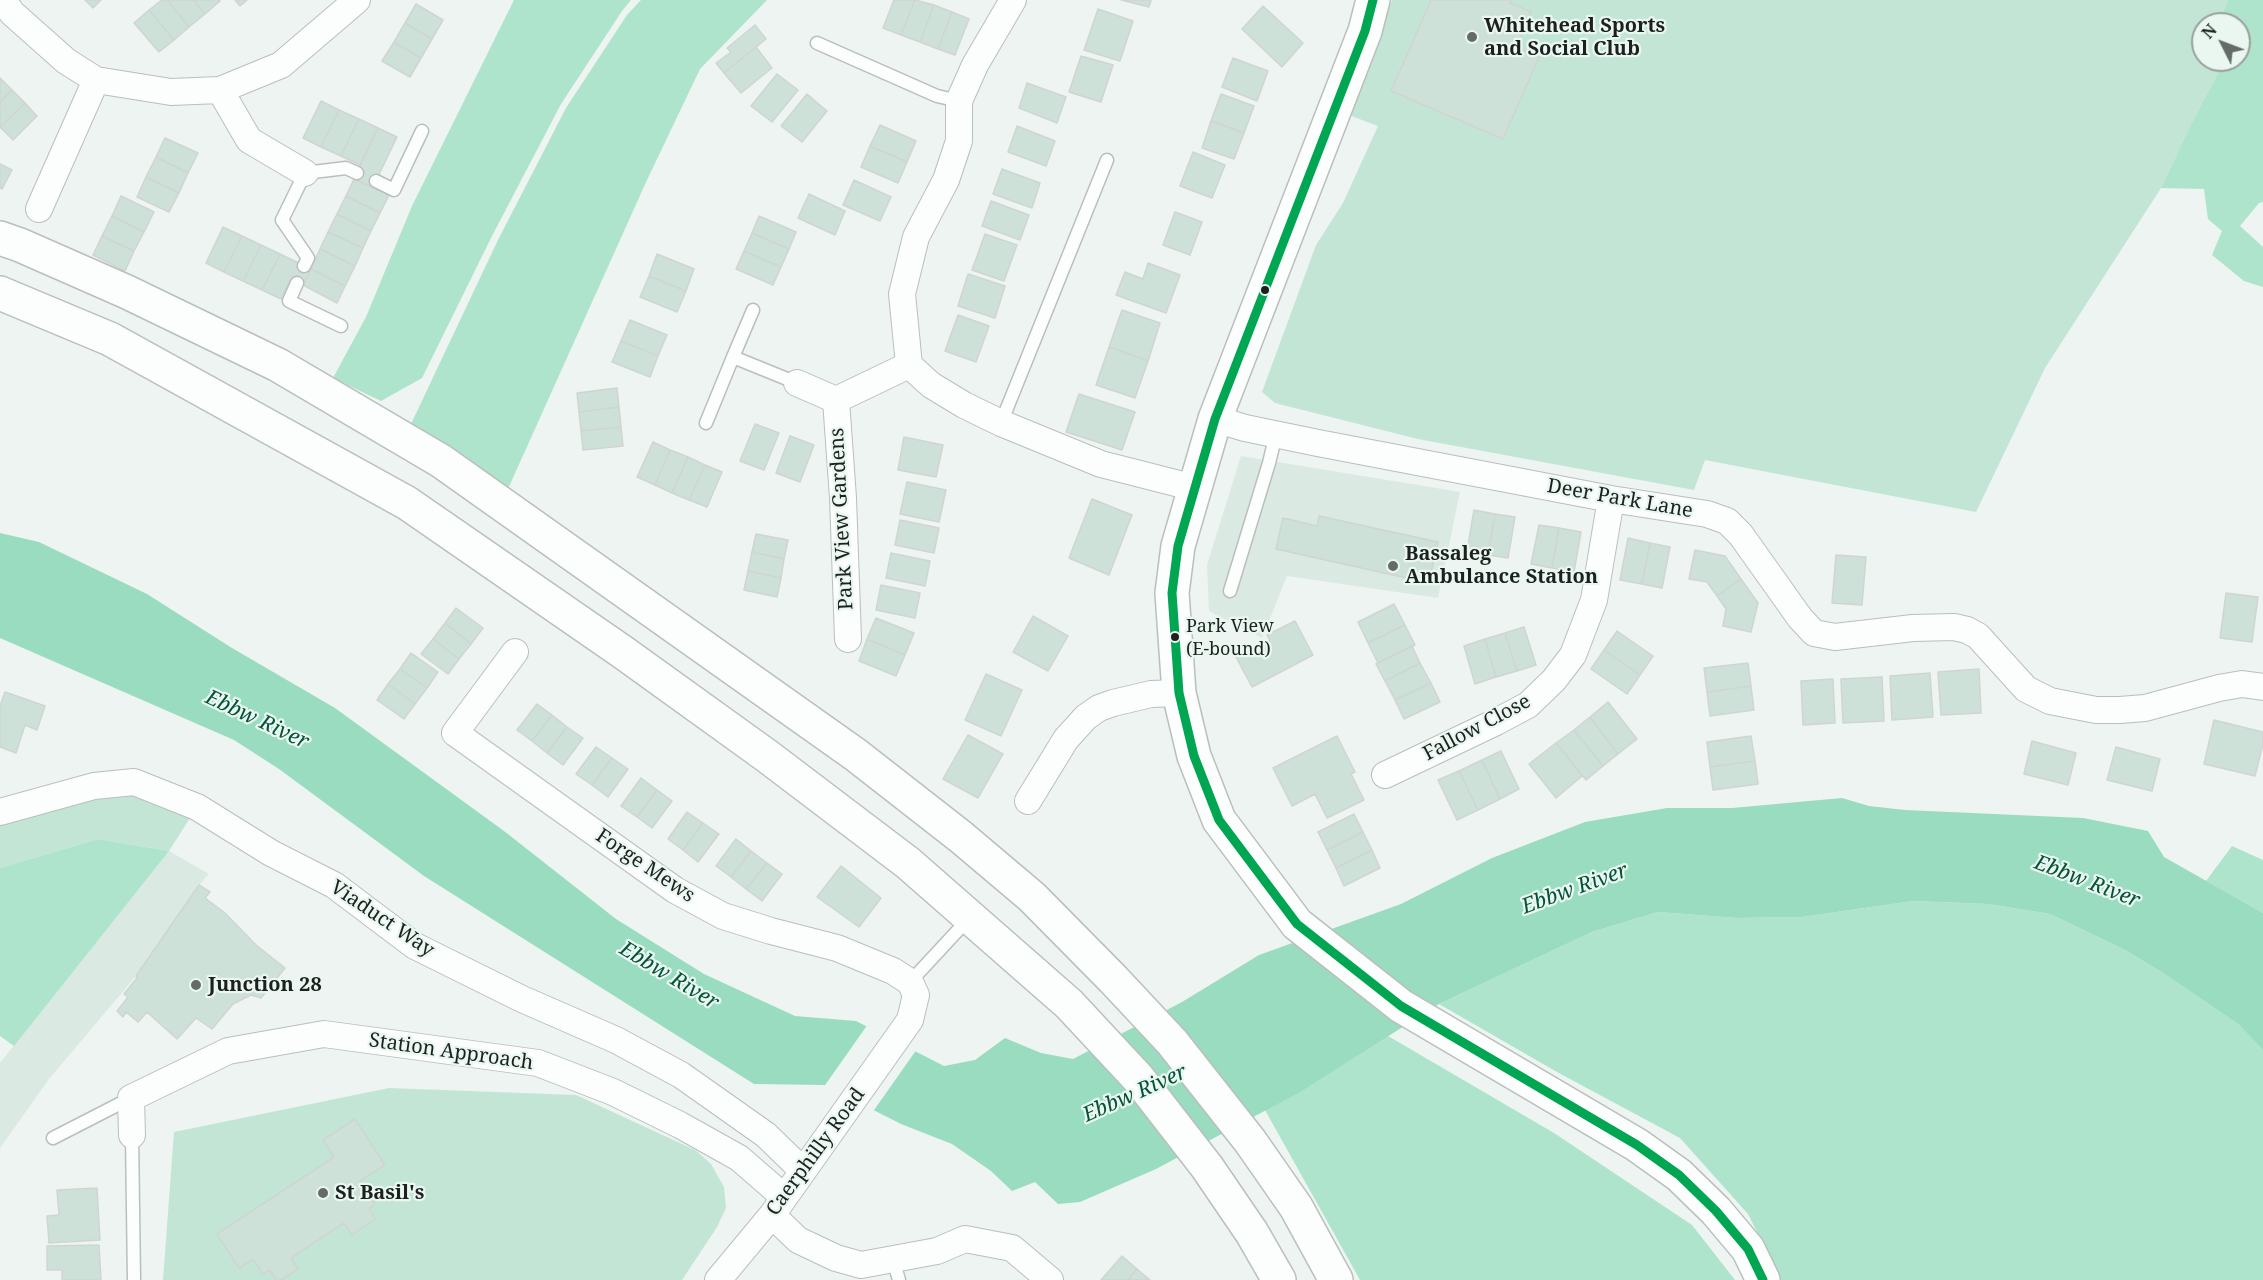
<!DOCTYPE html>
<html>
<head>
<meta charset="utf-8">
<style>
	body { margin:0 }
	#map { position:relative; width:2263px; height:1280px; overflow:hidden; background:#edf4f1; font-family:"Noto Serif",serif }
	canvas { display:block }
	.north { position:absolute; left:2191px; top:12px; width:60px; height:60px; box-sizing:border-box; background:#eaf7f1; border:2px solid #98a19d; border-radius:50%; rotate:312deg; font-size:16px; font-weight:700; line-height:24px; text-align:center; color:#1c211f }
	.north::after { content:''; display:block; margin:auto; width:21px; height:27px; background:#656b68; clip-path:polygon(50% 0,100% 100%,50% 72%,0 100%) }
</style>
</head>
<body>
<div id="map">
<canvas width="2263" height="1280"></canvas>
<div class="north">N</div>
</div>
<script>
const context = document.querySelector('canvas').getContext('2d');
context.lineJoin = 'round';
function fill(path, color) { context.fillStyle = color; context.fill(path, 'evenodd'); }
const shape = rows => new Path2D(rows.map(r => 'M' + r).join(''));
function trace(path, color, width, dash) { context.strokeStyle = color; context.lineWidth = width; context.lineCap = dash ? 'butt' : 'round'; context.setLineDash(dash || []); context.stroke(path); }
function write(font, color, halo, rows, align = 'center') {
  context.font = font + ' "Noto Serif",serif'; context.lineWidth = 4.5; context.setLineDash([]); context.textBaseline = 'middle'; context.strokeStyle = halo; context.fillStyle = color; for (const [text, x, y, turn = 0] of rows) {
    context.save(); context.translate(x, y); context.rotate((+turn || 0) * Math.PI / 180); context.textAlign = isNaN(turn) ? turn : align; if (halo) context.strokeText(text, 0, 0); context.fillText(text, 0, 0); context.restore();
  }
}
const built = shape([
	[1241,456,1460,492,1438,598,1287,576,1262,638,1209,611,1207,565],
	[169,851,209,874,199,885,136,976,49,1079,0,1148,0,1063]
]);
const green = shape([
	[1392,0,2228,0,2219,19,2228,24,2203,24,2203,60,2225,60,2191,124,2161,188,2045,368,1976,512,1705,460,1694,490,1418,439,1275,403,1262,392,1316,245,1343,203,1378,126,1346,114],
	[94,786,197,807,169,851,98,839,0,868,0,812],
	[389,1088,576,1095,695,1150,711,1164,724,1187,726,1208,717,1227,682,1280,163,1280,174,1132]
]);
const forest = shape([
	[514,0,631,0,622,11,561,104,492,236,422,378,381,401,333,378,366,317,412,206],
	[641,0,767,0,700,69,647,180,507,491,411,424,498,240,566,108,627,15],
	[2228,0,2263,0,2263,202,2259,203,2240,226,2263,247,2263,287,2244,281,2212,255,2222,231,2208,219,2204,189,2161,188,2191,124,2225,60,2239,60,2239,35,2241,30,2239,29,2239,24,2228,24,2219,20],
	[98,839,169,851,14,1046,0,1036,0,868],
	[2232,846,2263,860,2263,913,2206,881],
	[1913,901,1988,904,2050,914,2125,950,2163,973,2238,1024,2263,1050,2263,1280,1781,1280,1748,1214,1680,1138,1557,1072,1439,1004,1592,932,1658,912,1737,918,1802,917],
	[1388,1036,1554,1133,1692,1225,1735,1280,1360,1280,1265,1110]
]);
const water = shape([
	[0,533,39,542,147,594,232,648,335,708,504,831,616,919,704,974,795,1016,856,1021,944,1066,975,1060,1005,1038,1041,1053,1073,1059,1182,1002,1259,955,1401,904,1492,858,1585,822,1667,808,1732,808,1842,798,1869,806,1905,810,2083,818,2148,831,2164,857,2263,913,2263,1050,2238,1024,2163,973,2125,950,2050,914,1988,904,1913,901,1802,917,1737,918,1658,912,1592,932,1439,1004,1300,1092,1156,1169,1080,1202,1058,1204,1035,1182,1012,1191,991,1171,952,1144,901,1124,824,1085,754,1084,424,876,279,769,234,740,0,638]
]);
const pier = shape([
	[868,1024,917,1049,872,1113,823,1088]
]);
const building = shape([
	[85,0,101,0,93,8,85,0],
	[162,0,167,0,189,27,174,40,149,10,162,0],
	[167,0,193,0,205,14,189,27,167,0],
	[193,0,219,0,220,1,205,14,193,0],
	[235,0,247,0,240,6,235,0],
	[894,0,915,0,901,35,883,28,894,0],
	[915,0,934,5,920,42,901,35,915,0],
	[1121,0,1151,0,1149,7,1121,0],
	[1431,0,1512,0,1510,3,1531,12,1516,47,1539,57,1503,139,1391,91,1431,0],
	[416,4,443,20,432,39,405,23,416,4],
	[934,5,952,12,938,49,920,42,934,5],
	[1263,6,1303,43,1282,67,1242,29,1263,6],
	[1098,9,1133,21,1120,61,1084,50,1098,9],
	[149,10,174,40,159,52,134,23,149,10],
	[952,12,969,19,955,55,938,49,952,12],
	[405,23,432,39,421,58,394,42,405,23],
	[755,25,766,39,724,73,716,63,731,52,727,48,755,25],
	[394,42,421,58,410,77,382,61,394,42],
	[756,47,772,68,741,93,724,73,756,47],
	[1081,56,1113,65,1101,102,1069,92,1081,56],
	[1233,58,1268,71,1257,101,1222,87,1233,58],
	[777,74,798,90,772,122,751,106,777,74],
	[0,78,12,90,0,102,0,78],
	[1027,83,1066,97,1057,123,1019,108,1027,83],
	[12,90,25,103,0,127,0,102,12,90],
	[807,94,827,111,802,142,781,126,807,94],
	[1221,94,1254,106,1244,133,1211,121,1221,94],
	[321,101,339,110,321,147,303,138,321,101],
	[25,103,37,116,13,140,0,127,25,103],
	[339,110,359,119,341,156,321,147,339,110],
	[359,119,378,128,360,165,341,156,359,119],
	[1211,121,1244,133,1234,159,1202,148,1211,121],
	[880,125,916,141,907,162,870,146,880,125],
	[1017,126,1055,141,1046,166,1008,152,1017,126],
	[378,128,397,137,373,187,354,179,378,128],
	[165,138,198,153,188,173,156,157,165,138],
	[870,146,907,162,898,183,861,167,870,146],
	[1193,152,1225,165,1212,198,1180,186,1193,152],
	[156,157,188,173,179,193,146,177,156,157],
	[0,164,12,170,2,189,0,188,0,164],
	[1002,169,1040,183,1032,208,993,194,1002,169],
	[146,177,179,193,169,212,137,197,146,177],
	[354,179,389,195,380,213,346,196,354,179],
	[854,180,891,197,880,221,843,205,854,180],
	[809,194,845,211,835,235,798,218,809,194],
	[121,196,154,212,144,232,112,216,121,196],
	[346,196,380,213,371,231,337,214,346,196],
	[991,201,1029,215,1020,240,982,226,991,201],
	[1175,212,1202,222,1190,255,1163,245,1175,212],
	[337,214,371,231,363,248,328,232,337,214],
	[112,216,144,232,134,251,102,236,112,216],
	[759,216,796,232,789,249,752,233,759,216],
	[223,227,242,236,224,272,206,263,223,227],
	[328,232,363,248,355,266,320,249,328,232],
	[752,233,789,249,781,267,744,251,752,233],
	[985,234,1017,245,1004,281,972,270,985,234],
	[102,236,134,251,125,271,93,255,102,236],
	[242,236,261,245,243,281,224,272,242,236],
	[261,245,280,254,262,290,243,281,261,245],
	[320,249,355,266,345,286,311,269,320,249],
	[744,251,781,267,773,285,736,269,744,251],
	[280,254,311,269,303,285,290,280,281,299,262,290,280,254],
	[657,254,694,269,686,291,649,276,657,254],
	[1148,263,1180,275,1166,313,1116,295,1125,272,1143,279,1148,263],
	[311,269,345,286,337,303,303,285,311,269],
	[968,274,1005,286,995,318,958,306,968,274],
	[649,276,686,291,677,312,640,297,649,276],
	[1122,310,1160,323,1148,361,1109,347,1122,310],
	[958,315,989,326,976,362,945,351,958,315],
	[630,320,667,335,658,356,621,341,630,320],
	[621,341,658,356,650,377,612,362,621,341],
	[1109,347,1148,361,1135,398,1096,385,1109,347],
	[617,388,619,407,579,412,577,393,617,388],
	[1079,394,1135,412,1122,450,1066,432,1079,394],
	[619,407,621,427,581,431,579,412,619,407],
	[755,424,779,433,764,470,740,461,755,424],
	[621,427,623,446,583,450,581,431,621,427],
	[790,436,814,445,800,482,776,473,790,436],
	[904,437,943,445,936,477,898,470,904,437],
	[653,442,670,450,655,485,637,477,653,442],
	[670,450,688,457,672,493,655,485,670,450],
	[688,457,705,465,689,500,672,493,688,457],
	[705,465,722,472,707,507,689,500,705,465],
	[907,482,946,490,939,522,900,514,907,482],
	[1092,499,1132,515,1109,575,1069,558,1092,499],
	[1474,510,1495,514,1488,555,1467,551,1474,510],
	[1495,514,1515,517,1508,558,1488,555,1495,514],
	[1319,516,1438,542,1429,583,1276,549,1283,518,1317,526,1319,516],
	[900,520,939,528,934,553,895,545,900,520],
	[1539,525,1559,528,1552,568,1531,564,1539,525],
	[1559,528,1581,532,1574,572,1552,568,1559,528],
	[756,534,788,540,784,559,752,552,756,534],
	[1628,538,1650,543,1642,584,1620,580,1628,538],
	[1650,543,1670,547,1662,588,1642,584,1650,543],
	[1695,550,1725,556,1741,579,1717,596,1707,582,1689,579,1695,550],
	[752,552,784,559,781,578,748,571,752,552],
	[891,553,930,561,925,586,886,578,891,553],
	[1836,555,1866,557,1862,605,1832,603,1836,555],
	[748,571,781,578,777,597,744,590,748,571],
	[1741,579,1758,603,1751,632,1723,626,1726,609,1717,596,1741,579],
	[881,585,920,593,915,618,876,610,881,585],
	[2226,593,2258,597,2252,642,2220,638,2226,593],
	[1394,604,1405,625,1368,643,1358,622,1394,604],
	[456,608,483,628,471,644,445,623,456,608],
	[1033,616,1068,636,1048,671,1013,652,1033,616],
	[876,618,914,633,905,655,867,639,876,618],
	[1295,621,1313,655,1252,687,1236,657,1270,640,1267,635,1295,621],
	[445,623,471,644,459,659,433,639,445,623],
	[1405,625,1415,645,1378,663,1368,643,1405,625],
	[1524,627,1536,665,1517,671,1505,633,1524,627],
	[1617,631,1653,656,1640,675,1604,650,1617,631],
	[1505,633,1517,671,1496,677,1485,639,1505,633],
	[433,639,459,659,448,674,421,654,433,639],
	[867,639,905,655,896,676,859,661,867,639],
	[1485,639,1496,677,1475,684,1464,646,1485,639],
	[1412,646,1420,663,1385,681,1376,664,1412,646],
	[1604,650,1640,675,1627,694,1591,669,1604,650],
	[411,653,438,672,427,688,400,669,411,653],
	[1420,663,1431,683,1395,700,1385,681,1420,663],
	[1748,663,1751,686,1707,692,1704,668,1748,663],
	[400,669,427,688,415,704,388,684,400,669],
	[1979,669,1981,713,1941,715,1938,672,1979,669],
	[1930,673,1933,717,1892,720,1890,676,1930,673],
	[986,674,1022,690,1001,736,965,720,986,674],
	[1882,677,1884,721,1843,723,1841,679,1882,677],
	[1833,679,1835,723,1803,725,1801,681,1833,679],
	[1431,683,1440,702,1404,719,1395,700,1431,683],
	[388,684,415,704,404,719,377,700,388,684],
	[1751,686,1754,710,1710,716,1707,692,1751,686],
	[5,692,45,706,37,730,25,725,16,753,0,747,0,706,5,692],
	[1608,702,1637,739,1618,754,1590,717,1608,702],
	[537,704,552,715,532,741,517,730,537,704],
	[552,715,567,727,547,753,532,741,552,715],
	[1590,717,1618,754,1603,766,1574,730,1590,717],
	[2214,720,2263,732,2263,744,2255,776,2204,764,2214,720],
	[567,727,583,738,563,765,547,753,567,727],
	[1574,730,1603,766,1586,780,1556,743,1574,730],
	[968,735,1003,754,978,798,943,779,968,735],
	[1337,736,1355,772,1351,774,1364,800,1327,818,1315,794,1292,806,1273,768,1337,736],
	[1751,736,1755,761,1710,767,1707,742,1751,736],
	[2032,741,2076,753,2068,785,2024,774,2032,741],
	[1556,743,1582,776,1556,798,1529,764,1556,743],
	[596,747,612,758,592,785,576,774,596,747],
	[2116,747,2160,759,2152,791,2107,780,2116,747],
	[1501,751,1519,789,1500,799,1482,760,1501,751],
	[612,758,628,769,608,797,592,785,612,758],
	[1482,760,1500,799,1478,810,1459,771,1482,760],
	[1755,761,1758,784,1713,790,1710,767,1755,761],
	[1459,771,1478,810,1457,820,1438,780,1459,771],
	[641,778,657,790,637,817,621,806,641,778],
	[657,790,672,801,652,828,637,817,657,790],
	[687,812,703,823,683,850,668,839,687,812],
	[1354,814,1363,832,1327,850,1318,832,1354,814],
	[703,823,719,834,698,862,683,850,703,823],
	[1363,832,1372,850,1336,868,1327,850,1363,832],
	[736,839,751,851,731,877,716,866,736,839],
	[1372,850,1380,868,1344,886,1336,868,1372,850],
	[751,851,767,863,746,889,731,877,751,851],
	[767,863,782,874,762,901,746,889,767,863],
	[841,866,881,898,859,927,817,897,841,866],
	[199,885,210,892,205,898,225,913,256,945,285,968,261,998,251,995,233,1004,212,1029,196,1018,177,1039,147,1012,138,1022,126,1012,123,1017,117,1011,128,997,124,994,137,978,136,976,199,885],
	[355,1119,385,1165,360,1181,375,1205,369,1208,375,1219,352,1235,344,1223,291,1258,298,1269,281,1280,276,1280,270,1270,263,1274,253,1259,239,1268,217,1234,334,1157,323,1140,355,1119],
	[97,1188,100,1240,49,1243,47,1216,59,1215,57,1190,97,1188],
	[99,1245,101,1280,62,1280,62,1270,47,1270,47,1246,99,1245],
	[1122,1256,1137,1269,1128,1280,1101,1280,1122,1256],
	[1137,1269,1150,1280,1128,1280,1137,1269]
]);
const lane = shape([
	[817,43,937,96,959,101],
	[376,181,394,190,422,131],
	[304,266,308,258,282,220,305,173,346,168,357,173],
	[297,283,289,301,341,326],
	[733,357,753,310],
	[706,423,733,357,797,383],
	[1001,423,1107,160],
	[1230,591,1269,463,1276,434],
	[910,982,961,927,971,927],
	[132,1135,134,1280],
	[53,1138,131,1098],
	[893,1259,899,1280]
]);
const street = shape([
	[3,0,12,13,66,61,96,80,171,92,220,90,281,65,357,0],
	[1013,0,975,65,959,101,959,141,946,180,916,237,902,294,909,365,931,385,964,405,1001,423,1101,464,1195,488],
	[220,90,249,140,305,173],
	[39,209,96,80],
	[797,383,836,400,909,365],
	[836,400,843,498,848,639],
	[1215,419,1245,428,1318,443,1611,499,1707,514,1727,521,1741,535,1800,618,1814,633,1835,637,1913,628,1954,627,1967,630,1978,636,2026,689,2050,701,2096,710,2120,710,2145,708,2219,688,2242,684,2263,687],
	[515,652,455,733,675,890,723,916,771,931,837,948,893,971,910,982,916,995,910,1020,772,1215,718,1280],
	[1385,775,1496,722,1528,705,1554,680,1573,655,1594,600,1611,499],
	[1028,801,1066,739,1086,717,1099,708,1113,703,1151,694,1179,693],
	[0,812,94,786,134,782,197,807,271,853,334,885,415,946,522,999,616,1040,681,1075,766,1135,803,1171],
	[132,1135,131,1098,228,1051,324,1034,538,1063,613,1092,680,1125,739,1158,784,1197],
	[772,1215,798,1240,836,1258,861,1265,937,1251,965,1239,1012,1248,1050,1280]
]);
const secondary = shape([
	[1373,0,1365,31,1215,419,1178,546,1172,593,1179,693,1194,756,1219,820,1297,924,1401,1006,1637,1145,1679,1175,1716,1211,1748,1249,1763,1280]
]);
const primary = shape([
	[0,238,20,245,127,292,278,365,441,461,856,755,961,837,1032,897,1113,979,1172,1042,1250,1141,1296,1207,1336,1280],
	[0,293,110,339,407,503,624,653,767,756,908,863,1069,1004,1138,1078,1207,1167,1252,1233,1279,1280]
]);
const bus1 = shape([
	[1373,0,1365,31,1215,419,1178,546,1172,593,1179,693,1194,756,1219,820,1297,924,1401,1006,1637,1145,1679,1175,1716,1211,1748,1249,1763,1280]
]);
const markers = [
	[1472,37,6,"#656b68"],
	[1265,290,5,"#1c211f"],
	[1393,566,6,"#656b68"],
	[1175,637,5,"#1c211f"],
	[196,985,6,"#656b68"],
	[323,1193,6,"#656b68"]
];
const busNames = [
	["Park View",1186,627],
	["(E-bound)",1186,650]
];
const poiNames = [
	["Whitehead Sports",1484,26],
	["and Social Club",1484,49],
	["Bassaleg",1405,554],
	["Ambulance Station",1405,577],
	["Junction 28",208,985],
	["St Basil's",335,1193]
];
const streetNames = [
	["Deer Park Lane",1620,499,10],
	["Park View Gardens",842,519,-93],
	["Fallow Close",1477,728,-28],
	["Forge Mews",645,866,34],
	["Viaduct Way",382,919,34],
	["Station Approach",451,1052,8],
	["Caerphilly Road",816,1152,-54]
];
const waterNames = [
	["Ebbw River",257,720,25],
	["Ebbw River",2087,882,21],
	["Ebbw River",1575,889,-20],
	["Ebbw River",669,976,31],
	["Ebbw River",1135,1094,-24]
];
fill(built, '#dae9e2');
fill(green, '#c3e5d6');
fill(forest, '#aee3cc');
fill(water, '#9adcc0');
fill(pier, '#edf4f1');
fill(building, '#cde1d8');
trace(building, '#cfd5d2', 1.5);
trace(lane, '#babfbd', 15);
trace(street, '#babfbd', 28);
trace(secondary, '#babfbd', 36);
trace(primary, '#babfbd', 36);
trace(lane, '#fcfdfd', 12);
trace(street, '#fcfdfd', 26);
trace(secondary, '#fcfdfd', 33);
trace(primary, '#fcfdfd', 33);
trace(bus1, '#00a651', 9);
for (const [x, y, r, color] of markers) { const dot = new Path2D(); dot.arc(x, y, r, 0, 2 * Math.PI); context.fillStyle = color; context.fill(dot); trace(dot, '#eaf7f1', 2); }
write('18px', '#1c211f', '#eaf7f1', busNames, 'left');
write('bold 20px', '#1c211f', '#eaf7f1', poiNames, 'left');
write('20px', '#1c211f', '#eaf7f1', streetNames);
write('italic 21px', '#05533a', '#eaf7f1', waterNames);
</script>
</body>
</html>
